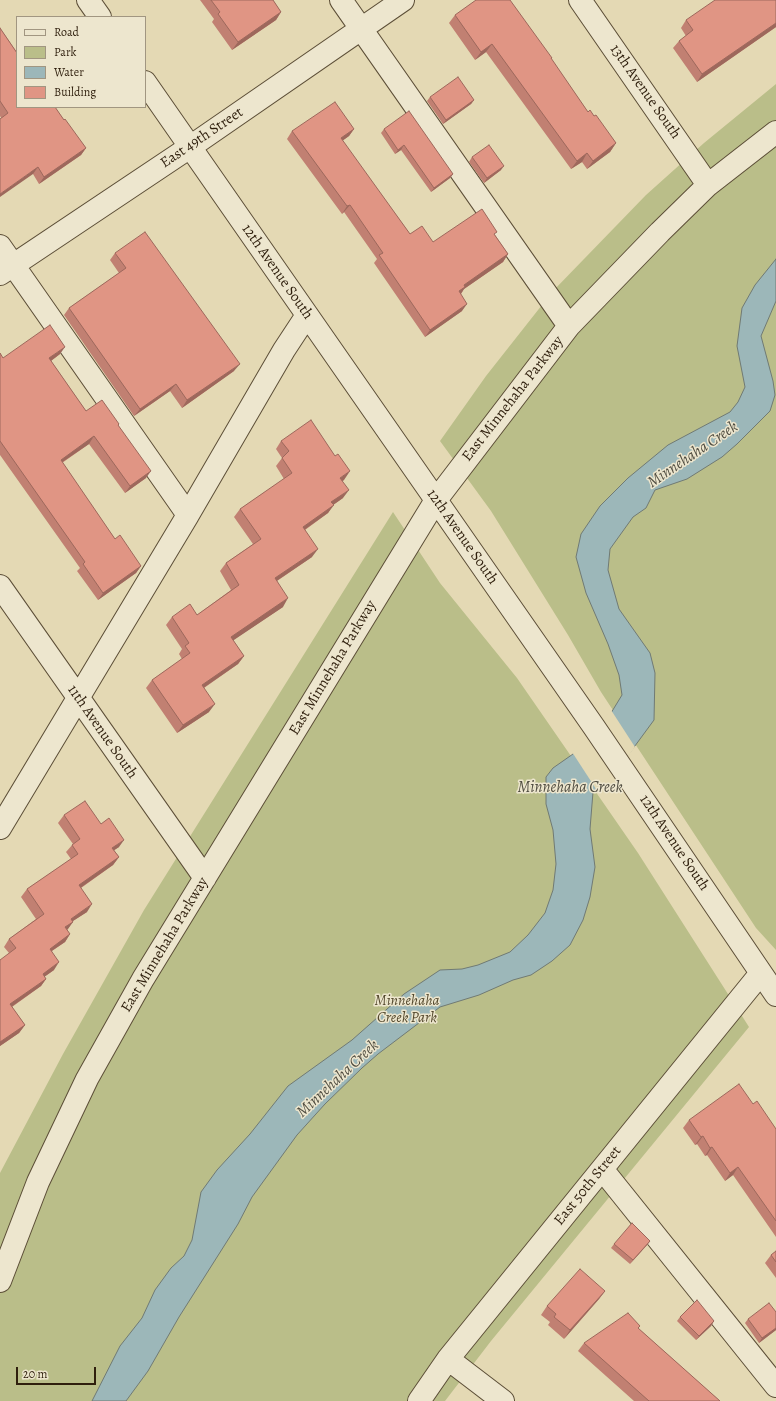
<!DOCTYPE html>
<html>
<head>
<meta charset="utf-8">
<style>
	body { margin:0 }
	#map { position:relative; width:776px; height:1401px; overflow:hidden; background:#e4d9b4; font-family:Alegreya,serif }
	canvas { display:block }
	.legend { position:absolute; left:16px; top:16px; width:130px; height:92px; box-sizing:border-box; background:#ede6ce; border:1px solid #a19681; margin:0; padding:5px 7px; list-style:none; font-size:12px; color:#2f1f0d }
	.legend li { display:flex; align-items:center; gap:8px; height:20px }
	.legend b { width:20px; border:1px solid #a19681 }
	.scale { position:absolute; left:16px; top:1367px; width:80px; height:18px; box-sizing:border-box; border:2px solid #2f1f0d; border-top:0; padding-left:5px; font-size:12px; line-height:14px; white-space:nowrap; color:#2f1f0d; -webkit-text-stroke:3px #ede6ce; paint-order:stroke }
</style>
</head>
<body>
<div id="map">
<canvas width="776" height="1401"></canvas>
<ul class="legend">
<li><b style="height:5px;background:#ede6ce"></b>Road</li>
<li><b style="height:11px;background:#babe89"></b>Park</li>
<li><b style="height:11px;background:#9cb7b9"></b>Water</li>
<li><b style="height:11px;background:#e09584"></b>Building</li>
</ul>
<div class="scale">20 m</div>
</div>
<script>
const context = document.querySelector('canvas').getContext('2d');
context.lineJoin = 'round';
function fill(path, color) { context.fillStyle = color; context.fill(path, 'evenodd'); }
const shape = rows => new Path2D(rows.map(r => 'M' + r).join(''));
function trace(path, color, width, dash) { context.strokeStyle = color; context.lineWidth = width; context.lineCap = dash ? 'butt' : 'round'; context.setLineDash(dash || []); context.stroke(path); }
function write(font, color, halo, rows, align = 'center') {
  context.font = font + ' Alegreya,serif'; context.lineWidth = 3; context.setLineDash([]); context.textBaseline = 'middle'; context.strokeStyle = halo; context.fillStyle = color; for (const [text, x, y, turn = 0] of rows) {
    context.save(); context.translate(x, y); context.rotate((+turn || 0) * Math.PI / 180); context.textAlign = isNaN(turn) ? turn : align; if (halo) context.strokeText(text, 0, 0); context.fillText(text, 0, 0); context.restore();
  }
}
const green = shape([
	[776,84,776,950,756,928,601,692,568,635,491,511,440,441,486,376,553,291,646,195,704,143],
	[393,512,440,583,517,678,638,853,749,1027,491,1341,445,1401,0,1401,0,1173,63,1054,144,910]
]);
const water = shape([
	[776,259,776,301,761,336,773,381,775,395,770,411,737,444,722,457,687,479,655,490,646,508,633,517,610,549,608,570,619,609,650,653,655,673,654,720,604,788,593,792,590,829,595,867,590,897,583,920,570,945,552,961,531,975,513,980,479,995,440,1007,378,1054,362,1068,325,1104,297,1135,252,1197,238,1224,179,1317,148,1371,126,1401,92,1401,120,1346,142,1318,155,1290,171,1268,184,1256,192,1240,201,1192,217,1170,250,1134,288,1086,352,1040,404,994,440,970,462,969,478,965,510,952,528,935,545,913,553,890,556,864,553,830,546,804,546,777,553,768,573,754,611,713,622,695,619,675,608,644,586,593,576,557,581,534,600,506,628,478,668,445,730,412,738,402,745,387,737,346,742,308,755,285,776,259]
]);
const pier = shape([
	[611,710,635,747,605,789,598,792,572,752]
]);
const minor = shape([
	[88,0,100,17],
	[341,0,569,326],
	[580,0,708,185],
	[145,82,594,727,776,995],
	[0,246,188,515,0,828],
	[0,274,190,147,403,0],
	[188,515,284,350,307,315],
	[0,586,205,878],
	[602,1169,776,1386],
	[0,1281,38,1182,87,1079,143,979,436,500,569,326,660,232,708,185,776,132],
	[448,1359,503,1401],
	[419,1401,448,1359,761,973]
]);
const wall = shape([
	[200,0,273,0,281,12,276,20,232,50,212,22,214,19],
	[776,0,776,27,697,82,673,48,679,41,686,36,681,28,686,20],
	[455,15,552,58,551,59,588,112,594,116,616,143,610,152,587,169,582,162,571,169,486,52,475,60,449,23],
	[0,28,64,120,86,148,81,155,39,184,33,174,0,116],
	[430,97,474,100,471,104,443,124,427,101],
	[354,129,349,136,342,141,410,234,433,242,495,235,508,254,503,262,464,289,461,294,462,311,425,337,374,263,377,259,344,212,342,214,287,139,292,131],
	[384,129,453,174,450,178,431,192,401,150,395,154,381,133],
	[472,157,501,170,484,183,469,162],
	[115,253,234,371,182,408,170,391,134,416,64,315,69,308,119,273,110,260],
	[0,353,3,358,60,354,51,361,86,411,119,424,118,425,146,478,125,493,89,444,62,463,115,539,141,566,136,573,98,600,77,571,80,568,0,455],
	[281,441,344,480,342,481,343,498,333,505,328,513,305,530,312,557,277,581,283,607,233,640,244,656,238,664,204,688,209,712,177,733,146,688,152,680,182,659,179,654,182,649,166,625,172,617,197,615,231,590,220,571,226,563,253,544,234,517,240,509,284,479,276,466,282,458,276,449],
	[64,815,101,824,119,847,114,850,119,857,113,865,81,888,87,912,73,921,67,930,70,934,65,942,52,951,54,970,44,977,46,979,41,986,12,1007,25,1025,19,1033,0,1046,9,953,4,947,9,939,36,919,21,897,27,889,71,859,66,852,73,844,58,823],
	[753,1104,776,1129,776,1237,733,1175,725,1181,707,1155,705,1156,697,1144,695,1145,683,1128,689,1120],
	[650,1241,647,1245,630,1264,611,1248,614,1244],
	[776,1251,776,1278,765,1263,771,1255],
	[605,1291,599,1299,564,1339,548,1325,550,1322,541,1315,547,1306],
	[776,1312,776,1330,759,1343,745,1323,748,1319],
	[680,1317,714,1321,711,1326,696,1340,677,1321],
	[639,1329,720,1401,634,1401,578,1351,584,1343]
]);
const shadedWall = shape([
	[281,12,276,20,232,50,238,42],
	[776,23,776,27,697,82,702,74],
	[492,44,486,52,475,60,481,52],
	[474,100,471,104,443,124,446,120],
	[354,129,349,136,335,146,341,138],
	[616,143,610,152,587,169,593,161],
	[404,145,401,150,395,154,398,150],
	[86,148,81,155,39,184,44,177],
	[587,153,582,162,571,169,577,161],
	[504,166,501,170,484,183,487,178],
	[38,167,33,174,0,197,0,194],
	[453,174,450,178,431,192,434,188],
	[350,205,344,212,342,214,347,206],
	[508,254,503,262,464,289,460,295,454,299,464,285],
	[467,304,462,311,425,337,430,330],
	[65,347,60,354,44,366,49,358],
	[240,364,234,371,182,408,187,400],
	[176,384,170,391,134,416,140,409],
	[94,436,89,444,55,467,61,460],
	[151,471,146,478,125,493,130,486],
	[350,471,344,480,335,486,340,478],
	[349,490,343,498,326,510,331,502],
	[334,505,328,513,297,535,303,527],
	[318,549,312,557,269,586,275,578],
	[141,566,136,573,98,600,103,593],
	[288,598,283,607,225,646,231,637],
	[244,656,238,664,196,693,202,685],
	[215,704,209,712,177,733,183,725],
	[124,840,119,847,107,855,112,848],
	[119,857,113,865,73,893,79,885],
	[92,904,87,912,65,926,71,919],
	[73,922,68,929,60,935,65,927],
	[70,934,65,942,44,956,50,949],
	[59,962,54,970,37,982,43,974],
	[46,979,41,986,4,1012,10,1004],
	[25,1025,19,1033,0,1046,0,1042],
	[703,1136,697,1144,695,1145,701,1137],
	[712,1147,707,1155,705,1156,710,1148],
	[738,1167,733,1175,725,1181,730,1173],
	[650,1241,647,1245,630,1264,633,1260],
	[605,1291,599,1299,564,1339,570,1330],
	[714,1321,711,1326,696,1340,699,1336],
	[776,1328,776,1330,759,1343,762,1338]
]);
const building = shape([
	[211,0,273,0,281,12,238,42,218,14,220,12,211,0],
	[476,0,510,0,552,58,551,58,588,112,590,110,594,116,596,115,616,143,593,161,587,153,577,161,492,44,481,52,455,15,476,0],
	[715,0,776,0,776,23,702,74,679,41,693,30,686,20,715,0],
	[0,28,17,53,17,107,55,107,64,120,65,119,86,148,44,177,38,167,0,194,0,119,8,113,0,101,0,28],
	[458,77,474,100,446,120,430,97,458,77],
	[335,102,354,129,341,138,410,234,422,226,433,242,482,209,497,232,494,234,508,254,464,285,465,287,459,291,467,304,430,330,379,255,383,253,350,205,347,206,292,131,335,102],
	[409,111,453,174,434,188,404,145,398,150,384,129,409,111],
	[489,145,504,166,487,178,472,157,489,145],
	[145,232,240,364,187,400,176,384,140,409,69,308,126,268,115,253,145,232],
	[50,325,65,347,49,358,86,411,102,400,119,424,118,425,151,471,130,486,94,436,61,460,115,539,120,535,141,566,103,593,83,564,85,562,0,441,0,353,3,358,50,325],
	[311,420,335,456,338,454,350,471,340,478,349,490,331,502,334,505,303,527,318,549,275,578,288,598,231,637,244,656,202,685,215,704,183,725,152,680,190,653,185,646,189,643,172,617,190,604,197,615,239,585,226,563,261,539,240,509,292,473,282,458,289,451,281,441,311,420],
	[85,801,101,824,109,818,124,840,112,848,119,857,79,885,92,904,71,919,73,922,65,927,70,934,50,949,59,962,43,974,46,979,10,1004,25,1025,0,1042,0,960,16,948,9,939,44,914,27,889,78,854,72,845,80,839,64,815,85,801],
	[739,1084,753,1104,757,1101,776,1129,776,1221,738,1167,730,1173,712,1147,710,1148,703,1136,701,1137,689,1120,739,1084],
	[632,1223,650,1241,633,1260,614,1244,632,1223],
	[776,1251,776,1262,771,1255,776,1251],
	[580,1269,605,1291,570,1330,554,1317,556,1314,547,1306,580,1269],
	[697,1300,714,1321,699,1336,680,1317,697,1300],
	[769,1303,776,1312,776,1328,762,1338,748,1319,769,1303],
	[628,1313,640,1326,638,1328,720,1401,649,1401,584,1343,628,1313]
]);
const streetNames = [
	["13th Avenue South",645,92,55],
	["East 49th Street",202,138,-34],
	["12th Avenue South",277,272,55],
	["East Minnehaha Parkway",513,399,-52],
	["12th Avenue South",462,537,55],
	["East Minnehaha Parkway",333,668,-59],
	["11th Avenue South",102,732,55],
	["12th Avenue South",674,843,56],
	["East Minnehaha Parkway",165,945,-59],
	["East 50th Street",588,1186,-51]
];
const parkNames = [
	["Minnehaha",407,1001],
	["Creek Park",407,1018]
];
const waterNames = [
	["Minnehaha Creek",693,455,-34],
	["Minnehaha Creek",570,788],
	["Minnehaha Creek",338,1079,-43]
];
fill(green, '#babe89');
fill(water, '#9cb7b9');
trace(water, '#707a74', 1);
fill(pier, '#e4d9b4');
trace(minor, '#5c4e37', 24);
trace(minor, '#ede6ce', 22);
fill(wall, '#c18072');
fill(shadedWall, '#9d685c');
fill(building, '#e09584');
trace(building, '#9d685c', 1);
write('15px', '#2f1f0d', '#ede6ce', streetNames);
write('italic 15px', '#52472c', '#ede6ce', parkNames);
write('italic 16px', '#504d41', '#ede6ce', waterNames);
</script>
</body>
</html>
